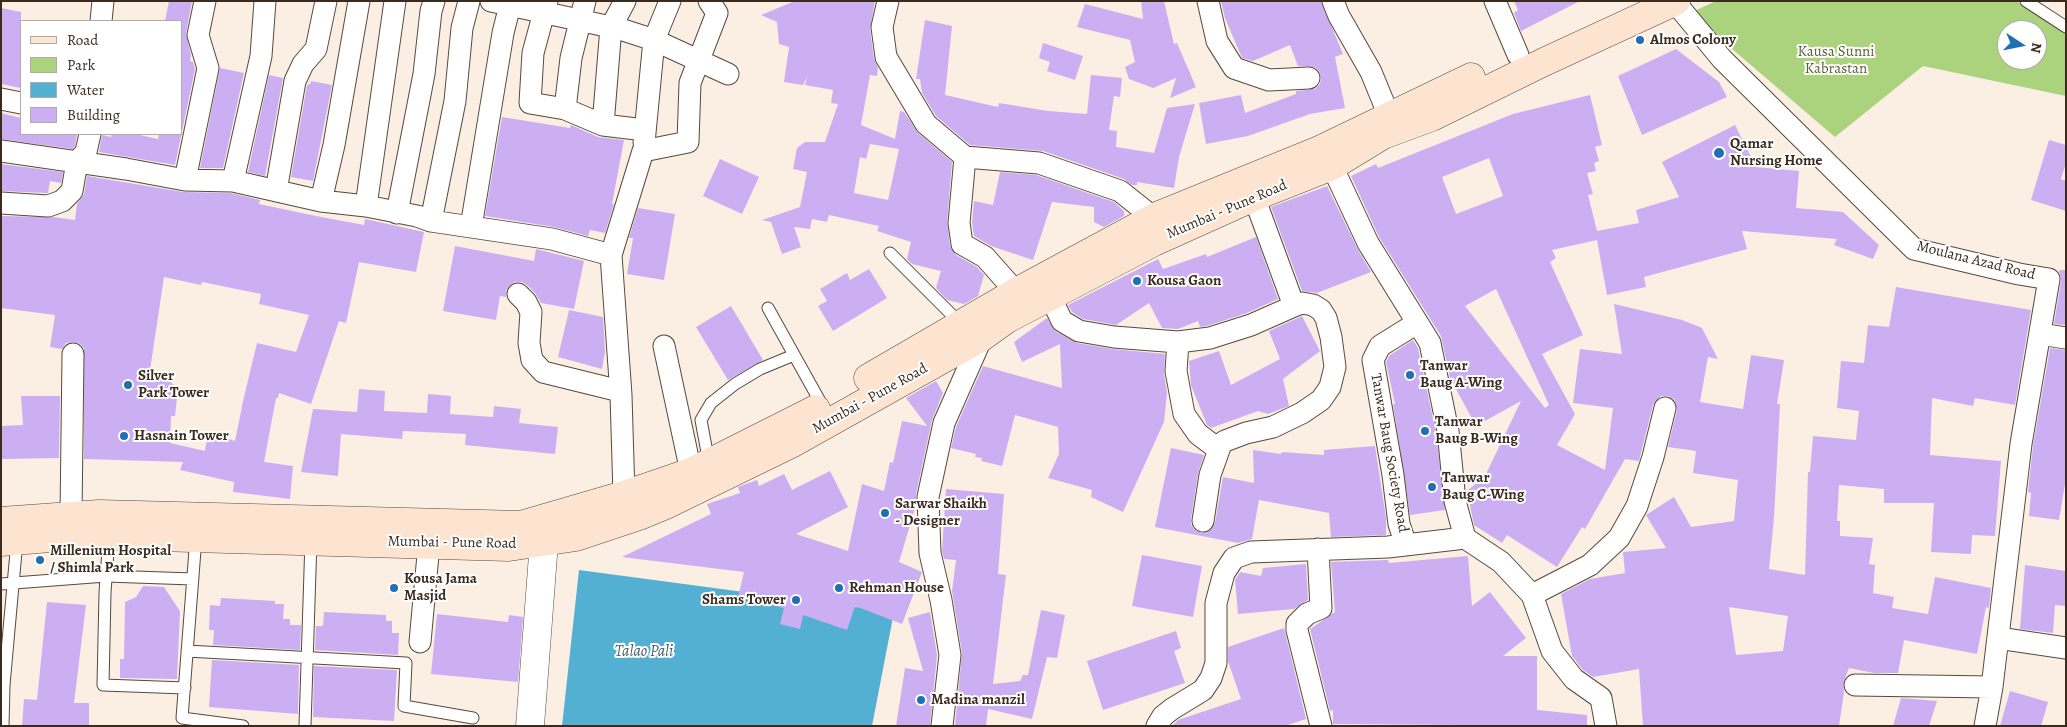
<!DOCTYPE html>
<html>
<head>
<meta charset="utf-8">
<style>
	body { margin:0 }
	#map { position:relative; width:2067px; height:727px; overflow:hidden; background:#fbefe3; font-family:Alegreya,serif }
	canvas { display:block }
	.frame { position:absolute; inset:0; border:2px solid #3b2a1e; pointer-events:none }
	.legend { position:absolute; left:20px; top:20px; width:162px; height:115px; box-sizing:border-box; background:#fff; border:1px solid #b1aaa5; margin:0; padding:6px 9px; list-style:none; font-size:15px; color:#3b2a1e }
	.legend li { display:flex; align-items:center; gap:10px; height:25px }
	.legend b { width:25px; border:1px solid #b1aaa5 }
	.north { position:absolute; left:1997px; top:20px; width:50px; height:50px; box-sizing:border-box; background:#fff; border:1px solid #b1aaa5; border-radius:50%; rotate:101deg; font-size:14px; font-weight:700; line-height:20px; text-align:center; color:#3b2a1e }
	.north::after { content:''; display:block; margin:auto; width:18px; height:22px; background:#1f6fb2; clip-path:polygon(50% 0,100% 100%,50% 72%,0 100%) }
</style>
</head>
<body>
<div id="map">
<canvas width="2067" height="727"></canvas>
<div class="frame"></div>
<ul class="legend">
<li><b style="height:6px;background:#fde4d1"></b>Road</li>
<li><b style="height:14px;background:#abd37e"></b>Park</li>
<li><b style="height:14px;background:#54b0d2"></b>Water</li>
<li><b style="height:14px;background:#ccaff2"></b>Building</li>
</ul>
<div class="north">N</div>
</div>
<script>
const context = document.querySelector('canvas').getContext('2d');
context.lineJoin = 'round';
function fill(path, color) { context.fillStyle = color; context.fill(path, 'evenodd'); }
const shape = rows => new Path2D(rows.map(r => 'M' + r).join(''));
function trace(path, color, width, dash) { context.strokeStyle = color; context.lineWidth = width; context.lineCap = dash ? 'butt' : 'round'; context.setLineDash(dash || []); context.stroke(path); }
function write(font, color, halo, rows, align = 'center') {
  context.font = font + ' Alegreya,serif'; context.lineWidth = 4; context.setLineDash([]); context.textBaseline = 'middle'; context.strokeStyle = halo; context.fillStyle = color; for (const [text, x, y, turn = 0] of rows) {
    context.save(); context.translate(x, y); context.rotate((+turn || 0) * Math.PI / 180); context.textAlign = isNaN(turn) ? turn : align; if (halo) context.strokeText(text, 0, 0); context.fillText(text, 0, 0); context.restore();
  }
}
const green = shape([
	[1716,1,2017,1,2066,34,2066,96,1923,66,1835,137,1690,13],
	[2007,30,2037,30,2037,60,2007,60]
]);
const water = shape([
	[579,570,894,612,872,726,562,726]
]);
const building = shape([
	[169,1,192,1,186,33,191,55,190,61,193,62,195,69,175,165,99,152,102,135,111,137,112,134,135,134,158,139,159,134,181,134,181,21,165,21],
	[795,1,875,1,870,29,874,59,878,67,877,76,870,75,861,125,895,139,900,111,904,112,918,133,952,162,947,222,950,246,956,255,977,267,984,275,978,296,964,304,947,300,936,288,941,271,912,264,907,259,911,242,877,231,879,226,829,215,827,222,812,219,810,229,794,227,801,247,782,254,771,222,762,220,800,207,807,172,793,169,797,148,805,142,825,142,838,104,831,103,833,90,805,85,807,77,803,85,784,82,789,47,779,44,777,22,761,15],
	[870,144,899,149,888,200,854,193,860,157,866,159],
	[1141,1,1164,1,1174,44,1177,43,1196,87,1170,98,1176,78,1153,88,1129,79,1125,67,1135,62,1130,40,1077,27,1085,4,1143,19],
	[1221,1,1321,1,1343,54,1335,57,1345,108,1310,114,1248,136,1206,144,1199,103,1241,95,1245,113,1296,94,1296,91,1315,89,1320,84,1321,78,1319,71,1314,67,1298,66,1290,45,1253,61,1242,58,1225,18],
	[1514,1,1580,1,1521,31,1514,13,1518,10],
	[1,8,21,12,21,88,1,84],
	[925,20,952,26,945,95,998,107,999,103,1048,111,1087,114,1091,75,1122,78,1120,97,1114,96,1109,130,1117,131,1116,147,1154,153,1167,108,1195,104,1179,157,1174,188,1137,182,1137,185,1132,185,1124,179,1043,151,970,145,936,116,922,93,920,79,916,79],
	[1043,43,1083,56,1075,80,1047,71,1050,62,1039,58],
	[1676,49,1719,82,1727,97,1642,135,1618,76],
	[220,68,244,73,223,168,200,168],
	[269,75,283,78,265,176,248,172],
	[311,81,332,85,313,181,291,177,307,85,310,84],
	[1590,95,1602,145,1595,147,1599,161,1594,163,1596,171,1587,173,1593,194,1588,195,1597,231,1639,223,1636,210,1679,197,1662,162,1735,125,1756,167,1799,171,1796,208,1843,212,1879,245,1873,259,1834,245,1837,239,1742,231,1747,249,1644,277,1646,287,1607,295,1597,240,1552,250,1556,258,1550,262,1583,335,1542,354,1575,414,1557,445,1605,470,1613,408,1573,403,1580,349,1622,354,1614,304,1682,320,1702,328,1718,359,1708,357,1700,402,1743,409,1751,355,1784,360,1777,404,1780,404,1774,518,1769,569,1805,575,1808,472,1810,472,1813,436,1856,440,1859,411,1837,408,1841,361,1864,363,1868,325,1889,327,1896,287,2031,310,2015,405,1975,398,1973,406,1932,398,1930,455,2001,461,1995,536,1972,535,1971,554,1931,552,1934,503,1884,503,1884,489,1839,485,1837,521,1840,521,1840,536,1873,538,1869,564,1875,565,1873,593,1894,597,1892,608,1928,614,1935,577,1991,588,1989,608,1986,607,1977,654,1904,640,1898,673,1874,673,1849,668,1843,684,1844,692,1839,726,1643,726,1639,669,1593,677,1583,670,1572,656,1561,594,1590,579,1625,573,1623,552,1666,548,1646,515,1674,497,1691,527,1734,521,1738,480,1693,473,1696,451,1668,447,1677,410,1674,399,1668,396,1661,396,1653,405,1639,461,1625,459,1585,529,1582,527,1557,567,1507,535,1502,543,1474,525,1467,491,1485,476,1521,401,1476,426,1450,378,1441,336,1379,237,1351,176,1376,164,1378,168,1513,114],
	[1489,158,1503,196,1456,214,1442,177],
	[1496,289,1549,405,1545,408,1465,306],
	[1729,607,1788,616,1783,651,1736,655],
	[1,113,21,118,21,134,77,134,75,146,72,149,1,139],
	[502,117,570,128,571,125,598,137,624,140,612,204,614,204,605,233,590,230,588,236,554,227,485,216],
	[2049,140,2066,145,2066,163,2061,179,2066,181,2066,211,2031,200],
	[720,159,759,177,742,214,703,196],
	[1,164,63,172,61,183,50,181,48,193,46,193,1,191],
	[1000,172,1036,175,1114,202,1124,211,1124,216,1104,227,1094,222,1094,207,1052,202,1033,260,991,246,974,236,972,223,974,201,993,205],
	[87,176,183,192,231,193,260,200,259,204,316,216,364,225,365,219,424,232,416,272,359,262,346,323,339,321,311,404,279,393,278,398,276,398,264,462,293,466,290,499,233,492,234,482,180,470,183,462,84,459,84,348,80,344,74,342,66,343,62,349,50,347,55,315,1,308,1,216,53,217,75,220,77,204,84,194],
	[164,277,201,285,202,282,261,294,259,304,309,315,296,352,257,343,244,397,235,441,208,432,205,451,170,443,171,416,175,416,178,388,169,381,149,377],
	[1327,186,1357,248,1371,272,1317,293,1302,291,1271,207],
	[638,208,675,214,664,280,627,274,633,238,629,238],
	[1256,237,1278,299,1247,313,1207,326,1200,327,1198,321,1178,329,1162,328,1149,303,1116,325,1083,319,1072,312,1068,305,1158,259,1163,269,1206,254,1207,257],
	[455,246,534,261,536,249,584,261,574,309,541,303,535,293,527,285,522,282,515,282,509,286,506,291,506,297,500,296,496,320,443,311],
	[869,269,887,298,833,331,818,306,827,301,820,289,847,273,850,280],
	[2059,270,2066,270,2066,325,2054,324,2061,281],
	[731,306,763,360,728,380,696,327],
	[569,310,603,317,605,352,602,369,558,357],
	[1302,316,1320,351,1283,379,1289,406,1268,414,1258,411,1211,428,1207,425,1191,385,1189,361,1219,351,1231,385,1280,359,1269,331],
	[1047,318,1055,331,1077,343,1113,349,1165,354,1164,373,1167,393,1164,422,1123,512,1091,497,1092,490,1048,478,1059,454,1058,427,1015,415,1002,466,981,461,982,458,975,457,976,454,951,448,956,427,983,366,1062,388,1060,344,1022,362,1014,342],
	[1413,340,1418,348,1436,433,1445,510,1410,515,1393,404,1395,404,1386,362,1390,355],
	[2050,348,2066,350,2066,478,2059,520,2029,516,2031,493,2028,492,2033,446],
	[936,381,943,393,932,420,916,494,916,505,899,562,922,572,902,624,855,606,847,630,803,615,800,629,780,624,784,608,738,597,744,572,622,557,711,514,707,504,740,493,738,487,743,485,757,480,759,486,784,474,792,490,830,471,848,507,796,534,848,551,862,484,884,491,890,462,893,463,902,421,927,426,906,398],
	[359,389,385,391,384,411,427,413,428,394,451,396,450,414,493,417,494,406,521,409,519,423,558,427,555,454,465,445,466,434,403,431,402,439,341,434,338,476,301,472,313,409,357,412],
	[21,396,60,396,59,458,1,459,1,426,23,425],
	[1375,446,1386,518,1386,535,1331,537,1329,513,1259,500,1252,539,1238,543,1155,527,1171,448,1204,455,1198,473,1191,519,1191,525,1195,530,1202,533,1212,529,1215,523,1223,477,1254,483,1253,450,1281,454,1282,452,1324,455,1324,450],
	[946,489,1004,494,998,574,1006,575,993,684,1020,681,1023,675,1028,675,1041,610,1065,615,1057,658,1047,657,1032,719,988,709,986,726,955,726,962,653,952,591,956,560,944,559,942,551],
	[1142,555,1202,566,1193,617,1132,606],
	[1468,556,1472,606,1490,592,1526,638,1503,656,1537,656,1537,710,1587,715,1587,726,1333,724,1333,710,1330,711,1310,629,1335,612,1331,562,1388,560,1389,563],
	[1306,564,1308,600,1294,609,1238,614,1235,580,1240,572,1261,576,1263,568],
	[2025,565,2066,571,2066,606,2055,605,2053,633,2020,629],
	[143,586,164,587,180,611,177,679,120,678,120,659,124,659,125,602,136,597],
	[221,598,275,601,275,604,284,604,283,619,290,619,290,625,301,625,300,650,213,645,214,630,209,630,210,605,220,606],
	[47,602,86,605,74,703,89,703,89,726,22,726,24,699,37,700],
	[324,612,386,615,386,621,392,621,392,633,399,633,398,655,315,650,316,626,323,626],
	[930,612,937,655,930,726,896,726,905,668,923,671,908,618],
	[437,614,508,622,509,615,523,617,518,682,431,674],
	[1284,628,1306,719,1285,726,1172,726,1178,720,1241,699,1228,661,1228,647],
	[1176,631,1181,648,1174,651,1185,683,1103,710,1087,661],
	[212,660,299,665,298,714,209,707],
	[314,666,397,670,394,721,313,717],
	[2010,691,2048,702,2041,726,2000,726],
	[1901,698,1937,701,1929,726,1893,726]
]);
const service = shape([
	[2026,1,2066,27],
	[890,253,961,324],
	[768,308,822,405],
	[709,463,701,420,711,403,735,384,760,369,794,355],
	[109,535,105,593,103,685,185,688],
	[196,537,182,718,243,726],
	[1,584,106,576,193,579],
	[187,651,406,663,404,706,473,718],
	[3,726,4,685,17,541],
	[305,726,311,540]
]);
const minor = shape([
	[491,1,620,29,654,40,728,74],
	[547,1,533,53,530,103,565,109,603,125,645,130],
	[888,1,882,27,886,57,926,124,965,157,959,223,962,244,985,257,1016,292],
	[1208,1,1217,41,1234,68,1269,80,1309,78],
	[1333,1,1339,16,1371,72,1389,116],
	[1495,1,1518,55],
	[1674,1,1722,59,1914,249,2019,274,2049,279,2021,444,1992,687,1985,726],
	[101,21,103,1],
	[1,99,21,103],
	[565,109,571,58,585,1],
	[603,125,611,27,625,1],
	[644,143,654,40,670,1],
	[1,151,126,169,185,180,233,181,321,201,366,206,417,216,431,221,552,239,611,255,621,395,624,495,627,509],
	[965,157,1039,163,1120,191,1154,218],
	[1332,166,1368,243,1430,343,1448,431,1455,501,1465,538,1501,562,1532,595,1552,651,1574,679,1601,698,1606,726],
	[185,180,208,68,198,35,205,1],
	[233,181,261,56,265,1],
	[276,191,295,81,303,64,316,49,326,1],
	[321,201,334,145,359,1],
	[1,203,48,206,62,201,72,191,77,162,86,152,90,134],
	[366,206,395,1],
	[397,213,424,74,431,11,434,1],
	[431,221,455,101,462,28,469,1],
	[471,227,503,33,511,1],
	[611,255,643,151,688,142,690,83,717,13,709,1],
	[518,294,526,302,531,312,529,343,532,360,543,372,620,391],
	[1050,296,1062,321,1079,331,1114,337,1178,342,1210,338,1251,325,1294,306,1254,197],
	[2040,334,2066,338],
	[1178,342,1176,371,1184,414,1198,434,1218,449],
	[664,346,691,472],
	[71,516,73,354],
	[1203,521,1210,475,1221,444,1225,441,1246,433,1273,427,1302,413,1321,400,1330,387,1335,367,1331,337,1326,318,1321,310,1313,305,1302,303,1294,306],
	[1406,545,1399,524,1393,475,1373,360,1380,346,1417,323],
	[1318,549,1321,608,1307,614,1297,624,1297,630,1321,726],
	[1532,595,1590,565,1619,538,1637,506,1653,457,1665,408],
	[1998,638,2066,648],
	[420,642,429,544],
	[1855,685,1992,687],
	[942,726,950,655,941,600,930,553,928,497,944,423,982,337],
	[1157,726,1163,716,1172,709,1203,690,1211,678,1216,663,1216,603,1224,573,1234,558,1251,552,1388,547,1465,538]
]);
const tertiary = shape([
	[530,726,544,542,550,519]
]);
const secondary = shape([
	[868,378,1016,292,1157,216,1317,151,1471,77],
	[1,521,99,514,521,525,624,495,691,472,816,409],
	[1,542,87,535,509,547,576,537,639,516,668,504,791,444,982,337,1007,319,1154,242,1254,197,1332,166,1383,135,1432,117,1544,62,1676,1]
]);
const markers = [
	[1640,40,5,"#1f6fb2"],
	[1719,153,6,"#1f6fb2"],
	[1137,281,5,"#1f6fb2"],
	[1410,375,5,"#1f6fb2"],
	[128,385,5,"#1f6fb2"],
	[1425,431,5,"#1f6fb2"],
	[124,436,5,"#1f6fb2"],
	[1432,487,5,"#1f6fb2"],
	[885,513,5,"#1f6fb2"],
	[40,560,5,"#1f6fb2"],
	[394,588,5,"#1f6fb2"],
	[839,588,5,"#1f6fb2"],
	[796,600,5,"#1f6fb2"],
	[921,700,5,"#1f6fb2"]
];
const poiNames = [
	["Almos Colony",1650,40],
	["Qamar",1730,144],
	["Nursing Home",1730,161],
	["Kousa Gaon",1147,281],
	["Tanwar",1420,366],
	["Baug A-Wing",1420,383],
	["Silver",138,376],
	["Park Tower",138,393],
	["Tanwar",1435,422],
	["Baug B-Wing",1435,439],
	["Hasnain Tower",134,436],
	["Tanwar",1442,478],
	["Baug C-Wing",1442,495],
	["Sarwar Shaikh",895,504],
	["- Designer",895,521],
	["Millenium Hospital",50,551],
	["/ Shimla Park",50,568],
	["Kousa Jama",404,579],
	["Masjid",404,596],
	["Rehman House",849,588],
	["Shams Tower",786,600,"right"],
	["Madina manzil",931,700]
];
const parkNames = [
	["Kausa Sunni",1836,52],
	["Kabrastan",1836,69]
];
const streetNames = [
	["Mumbai - Pune Road",1227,210,-23],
	["Moulana Azad Road",1976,261,14],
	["Mumbai - Pune Road",870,399,-29],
	["Tanwar Baug Society Road",1389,453,80],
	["Mumbai - Pune Road",452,543,1]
];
const waterNames = [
	["Talao Pali",644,652]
];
fill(green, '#abd37e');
fill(water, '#54b0d2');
fill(building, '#ccaff2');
trace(service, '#58483c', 13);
trace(minor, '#58483c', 23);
trace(tertiary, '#58483c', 29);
trace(secondary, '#58483c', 29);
trace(service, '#fff', 11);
trace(minor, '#fff', 21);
trace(tertiary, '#fff', 28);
trace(secondary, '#fde4d1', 28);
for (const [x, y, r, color] of markers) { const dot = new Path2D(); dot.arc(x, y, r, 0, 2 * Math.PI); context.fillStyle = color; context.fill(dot); trace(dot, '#fff', 2); }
write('bold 15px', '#3b2a1e', '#fff', poiNames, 'left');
write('15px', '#5d5d3b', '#fff', parkNames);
write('15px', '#3b2a1e', '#fff', streetNames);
write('italic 16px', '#456066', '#fff', waterNames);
</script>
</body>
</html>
